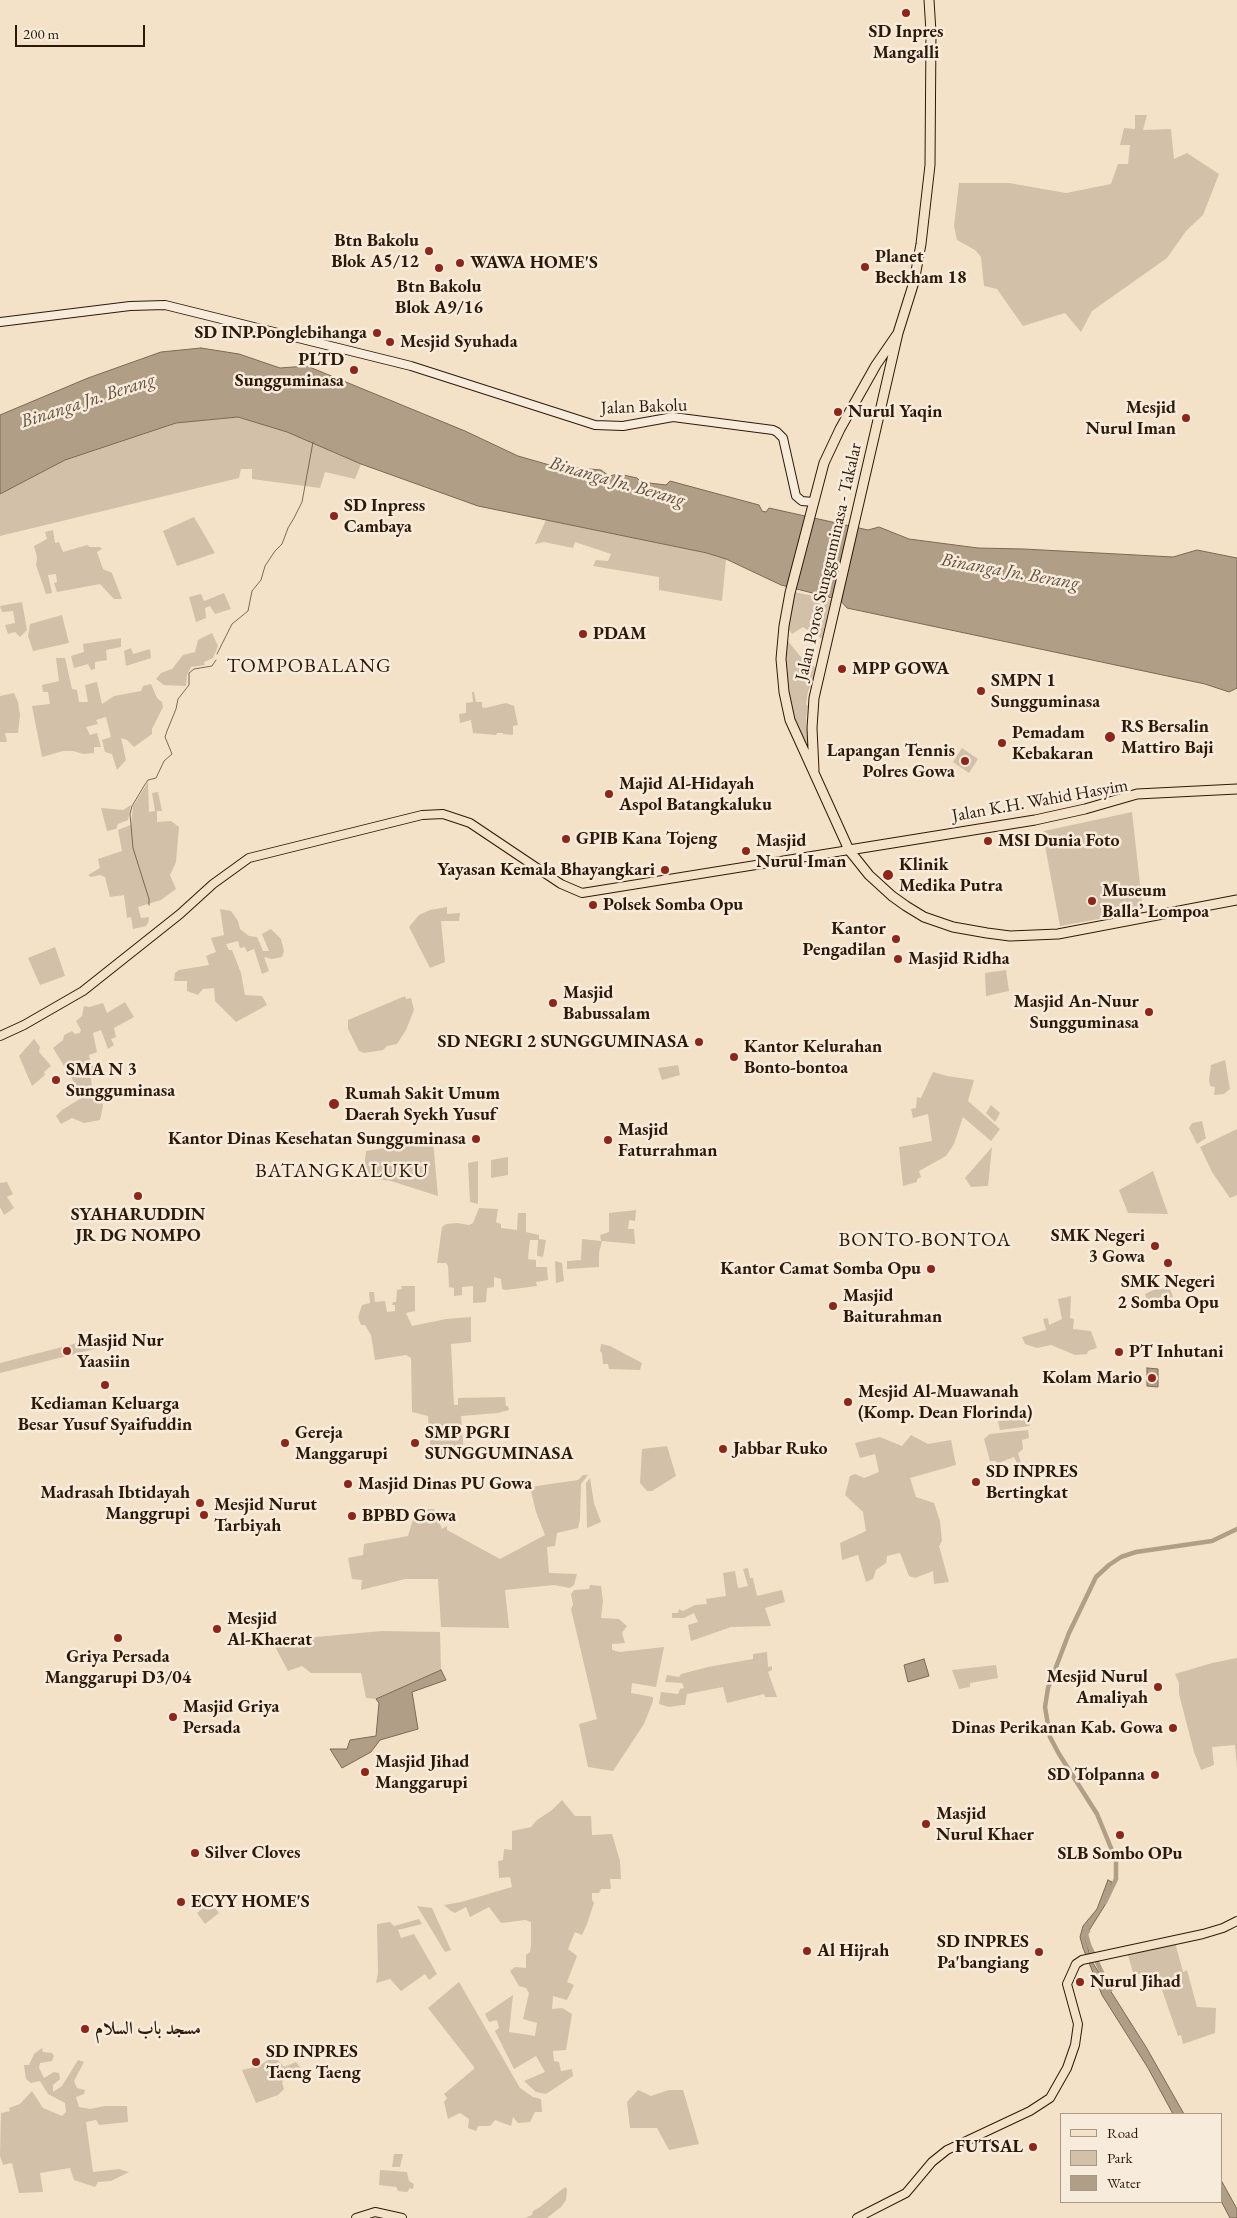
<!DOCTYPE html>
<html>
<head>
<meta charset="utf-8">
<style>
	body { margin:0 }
	#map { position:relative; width:1237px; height:2218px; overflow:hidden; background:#f3e2c8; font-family:"EB Garamond",serif }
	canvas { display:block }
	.legend { position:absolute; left:1060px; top:2113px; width:162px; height:90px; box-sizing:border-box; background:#f7ecdb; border:1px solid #a79887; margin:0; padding:6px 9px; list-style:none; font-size:15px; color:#2e1909 }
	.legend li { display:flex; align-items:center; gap:10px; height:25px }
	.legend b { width:25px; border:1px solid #a79887 }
	.scale { position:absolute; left:15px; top:25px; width:130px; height:22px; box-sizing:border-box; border:2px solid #2e1909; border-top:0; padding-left:6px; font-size:15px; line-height:18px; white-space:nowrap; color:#2e1909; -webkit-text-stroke:4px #f7ecdb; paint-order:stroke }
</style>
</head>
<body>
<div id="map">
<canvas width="1237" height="2218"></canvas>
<ul class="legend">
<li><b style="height:6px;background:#f3e2c8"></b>Road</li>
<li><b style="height:14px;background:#d2c0a8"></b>Park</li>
<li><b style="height:14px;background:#b09e87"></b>Water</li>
</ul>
<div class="scale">200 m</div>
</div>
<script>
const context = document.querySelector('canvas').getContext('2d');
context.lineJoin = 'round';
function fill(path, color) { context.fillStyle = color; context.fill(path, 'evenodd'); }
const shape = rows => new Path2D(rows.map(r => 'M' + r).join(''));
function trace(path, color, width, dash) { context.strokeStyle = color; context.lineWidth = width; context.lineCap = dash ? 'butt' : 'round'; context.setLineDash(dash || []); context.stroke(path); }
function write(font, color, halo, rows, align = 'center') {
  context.font = font + ' "EB Garamond",Amiri,serif'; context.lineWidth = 5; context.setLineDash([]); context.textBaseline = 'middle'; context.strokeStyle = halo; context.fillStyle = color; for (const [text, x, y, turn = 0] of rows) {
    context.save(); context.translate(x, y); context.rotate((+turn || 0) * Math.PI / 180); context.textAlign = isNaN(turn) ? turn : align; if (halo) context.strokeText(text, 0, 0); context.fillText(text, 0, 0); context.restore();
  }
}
const green = shape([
	[1135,115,1147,115,1143,130,1171,129,1174,159,1187,153,1219,174,1203,215,1186,231,1167,258,1092,311,1081,332,1065,313,1023,326,997,289,984,286,981,257,975,250,957,240,954,226,959,183,1009,183,1066,193,1111,184,1118,164,1128,164,1130,145,1120,145,1124,128,1135,129],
	[238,417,287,432,361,464,355,479,325,472,320,488,252,479,252,469,241,469,239,478,0,536,0,494,65,460,176,423],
	[194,517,215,553,177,566,163,531],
	[546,520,707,553,726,559,722,601,659,590,659,577,593,566,596,560,608,561,611,554,575,542,573,548,544,542,535,544],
	[53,530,55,543,59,542,63,552,87,545,90,547,100,547,102,549,97,552,103,569,112,573,122,599,114,599,100,584,57,592,54,583,57,582,56,574,48,575,52,593,46,594,36,565,37,557,34,546,47,539,45,532],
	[794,592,833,600,824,640,803,627,792,634,787,627],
	[224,593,231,609,215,614,210,606,205,608,206,618,196,622,189,597,201,594,204,601,207,600],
	[22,602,27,630,20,637,15,632,8,634,5,625,15,623,13,611,2,612,0,606],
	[62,615,69,643,33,651,28,636,30,624],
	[212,633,218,646,213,658,204,662,205,665,191,667,187,675,186,686,164,685,156,679,161,673,172,669,183,655,195,652,198,640],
	[121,638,121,647,106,650,107,660,95,662,95,669,91,670,88,664,74,668,71,656,84,652,83,644],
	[787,640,800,656,816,668,815,677,808,691,806,704,808,706,806,717,808,750,788,708,786,662],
	[131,648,133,654,150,649,151,658,126,666,124,651],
	[56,658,65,658,72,689,77,690,79,702,88,702,85,685,97,682,102,704,114,696,141,691,143,686,151,684,157,698,162,702,163,707,152,729,152,734,134,747,127,740,121,738,126,760,117,770,112,754,105,752,102,740,111,737,106,717,96,720,98,724,86,727,90,735,97,733,101,747,94,747,94,753,83,754,73,751,63,751,42,757,32,706,50,704,48,692,43,692,42,685,59,681],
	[472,692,474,692,476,702,482,702,482,707,485,708,506,703,514,706,518,725,513,726,513,735,503,734,503,733,497,733,496,735,473,733,471,720,460,723,459,714,466,713,466,703,473,702],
	[14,693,18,702,20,715,18,733,5,733,7,742,0,742,0,696],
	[962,748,978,759,969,773,953,762],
	[148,782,149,812,155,811,152,793,158,792,162,811,157,811,157,822,171,821,179,827,176,862,170,875,176,889,161,900,138,907,141,918,149,917,148,923,146,926,133,929,131,917,127,918,124,895,110,897,105,877,100,875,91,877,88,875,100,868,98,859,122,851,118,830,131,825,133,806],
	[131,805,128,820,118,824,116,829,107,831,101,808,123,810],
	[1132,812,1143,911,1060,926,1043,835,1044,831],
	[447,907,447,914,460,913,459,921,441,921,445,962,430,968,409,927,419,915,430,910],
	[220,909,231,911,238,921,240,929,249,936,257,937,263,951,269,951,262,934,271,929,281,939,284,951,282,957,272,959,264,957,269,971,262,974,254,949,247,952,245,947,240,948,238,941,226,944,229,950,232,950,241,973,245,995,262,996,267,1005,236,1022,215,1001,214,988,203,989,198,995,187,991,187,981,174,981,175,973,179,970,209,965,206,956,216,952,211,938,224,935],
	[55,947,65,976,40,985,28,958],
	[1006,970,1009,991,986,996,985,973],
	[405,996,406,999,411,998,414,1010,406,1030,397,1044,387,1046,383,1050,377,1051,364,1053,359,1051,348,1029,348,1020],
	[125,1002,134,1017,114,1028,116,1037,111,1039,114,1045,108,1049,101,1030,93,1033,97,1052,89,1055,91,1066,95,1066,96,1071,103,1068,104,1072,92,1077,87,1064,80,1067,85,1078,90,1077,91,1079,94,1101,101,1100,103,1106,100,1120,84,1123,72,1118,61,1124,56,1116,62,1110,88,1094,84,1087,79,1090,53,1048,63,1040,64,1035,72,1031,75,1034,80,1033,81,1030,76,1021,82,1016,84,1006,89,1007,103,1003,107,1013],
	[34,1039,40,1047,39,1052,51,1066,44,1072,45,1075,32,1086,19,1056],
	[1225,1060,1230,1089,1224,1094,1214,1095,1215,1087,1210,1086,1209,1080,1211,1065],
	[678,1065,680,1075,662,1080,658,1068],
	[933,1072,947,1076,974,1080,968,1101,1000,1129,991,1141,963,1117,954,1144,946,1156,919,1171,921,1177,917,1179,917,1182,903,1186,899,1147,932,1141,928,1114,913,1118,911,1109,916,1108,917,1097,921,1098],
	[991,1105,1000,1113,995,1122,986,1113],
	[1202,1121,1206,1138,1197,1144,1189,1128,1192,1123],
	[1237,1129,1237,1195,1230,1198,1212,1172,1200,1147],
	[433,1141,438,1196,391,1181,363,1177,366,1151],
	[992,1147,988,1186,971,1187,965,1178],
	[508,1157,508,1175,491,1178,491,1160],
	[478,1161,478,1204,470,1202,468,1163],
	[1153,1171,1168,1214,1128,1213,1119,1190],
	[7,1182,13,1194,7,1197,14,1208,4,1215,0,1207,0,1183],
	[479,1208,498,1209,496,1222,501,1224,501,1228,517,1230,518,1213,526,1213,526,1232,539,1235,539,1239,546,1240,543,1257,537,1256,538,1240,530,1240,528,1259,536,1260,536,1267,547,1267,548,1280,536,1282,537,1286,506,1290,502,1289,501,1279,494,1277,494,1287,487,1288,486,1302,473,1303,473,1286,462,1287,462,1295,454,1296,454,1288,449,1287,448,1266,446,1263,437,1263,442,1227,446,1224,457,1223,469,1225,473,1223],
	[636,1210,635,1221,629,1220,628,1229,634,1229,635,1244,602,1241,599,1253,599,1267,567,1269,567,1261,581,1260,582,1239,601,1241,600,1235,609,1232,609,1213],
	[555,1261,562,1263,564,1281,556,1283],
	[1168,1283,1173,1297,1148,1303,1145,1294],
	[401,1286,415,1286,415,1311,406,1313,412,1326,446,1319,471,1317,471,1342,451,1344,454,1405,458,1405,458,1398,505,1397,506,1406,508,1406,509,1410,498,1413,461,1416,464,1455,431,1458,428,1416,412,1412,411,1358,406,1355,375,1360,371,1335,365,1325,361,1325,358,1317,362,1305,370,1303,369,1292,374,1292,375,1302,385,1301,387,1312,395,1311,395,1305,392,1305,393,1302,396,1302,397,1290,402,1289],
	[1071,1296,1070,1318,1074,1319,1073,1329,1091,1331,1097,1348,1088,1351,1087,1354,1075,1355,1051,1345,1037,1348,1025,1344,1022,1337,1046,1330,1043,1319,1048,1318,1049,1325,1062,1319,1058,1299],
	[97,1338,102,1347,0,1373,0,1363],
	[601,1344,610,1346,642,1363,640,1370,609,1369,608,1364,603,1364,602,1353,600,1351],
	[1028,1410,1030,1426,1000,1430,998,1421,1006,1420,1005,1415],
	[177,1414,180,1426,169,1430,164,1417],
	[1028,1430,1029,1438,1022,1440,1023,1449,1018,1453,1021,1463,1018,1465,1014,1457,1001,1462,1002,1469,996,1471,996,1461,990,1461,984,1439,990,1434],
	[911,1435,928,1444,951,1440,956,1465,910,1478,916,1497,934,1503,940,1521,942,1541,939,1546,949,1582,934,1584,933,1571,915,1578,909,1576,900,1553,887,1556,886,1563,876,1570,873,1579,866,1582,858,1555,842,1560,840,1543,866,1531,863,1512,845,1495,850,1476,855,1474,864,1478,879,1472,875,1454,860,1458,855,1443,880,1437,902,1446],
	[667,1446,676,1476,652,1491,647,1491,640,1483,642,1449],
	[583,1475,588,1475,581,1484,580,1519,578,1528,557,1533,555,1546,547,1547,549,1573,577,1574,574,1585,570,1588,554,1585,505,1590,509,1628,441,1627,438,1579,405,1579,361,1590,362,1580,352,1579,348,1558,363,1555,364,1544,408,1536,416,1510,434,1509,442,1529,447,1526,447,1530,500,1559,545,1535,536,1512,530,1487,578,1480],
	[590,1478,594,1503,601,1522,587,1528,586,1483],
	[748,1568,750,1578,753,1578,757,1596,782,1590,785,1602,765,1608,771,1626,731,1627,691,1641,688,1625,698,1622,694,1613,684,1618,672,1618,672,1613,678,1613,679,1609,683,1611,695,1605,707,1604,706,1599,726,1596,723,1573,735,1571,738,1588,748,1586,743,1569],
	[590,1585,601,1586,603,1601,601,1618,619,1619,627,1626,622,1633,625,1643,612,1644,612,1650,620,1652,664,1647,656,1687,632,1683,631,1693,653,1697,653,1701,644,1724,613,1771,588,1767,579,1724,597,1719,571,1609,573,1605,571,1594,574,1590,589,1589],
	[382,1631,440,1632,441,1670,376,1699,366,1698,361,1673,311,1673,302,1666,288,1671,272,1641],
	[767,1652,768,1667,772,1666,772,1670,768,1672,777,1697,765,1697,764,1694,727,1703,723,1687,687,1694,685,1705,682,1705,669,1707,659,1704,661,1692,678,1694,680,1689,684,1688,682,1683,665,1682,667,1675,679,1677,681,1674,708,1667,753,1659,753,1654],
	[1237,1658,1237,1768,1235,1745,1212,1747,1214,1765,1201,1770,1194,1752,1179,1694,1179,1683,1175,1674,1212,1663],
	[996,1665,998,1678,970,1683,970,1687,959,1689,952,1670],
	[562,1800,575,1816,591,1816,592,1835,612,1834,620,1861,621,1879,610,1879,611,1889,601,1889,599,1893,592,1893,592,1900,594,1903,587,1924,582,1935,575,1932,568,1949,577,1956,567,1982,574,1985,567,2000,553,1996,552,2009,562,2008,572,2014,566,2050,553,2051,554,2061,559,2062,561,2071,572,2069,573,2076,546,2094,536,2092,524,2081,545,2072,536,2056,514,2069,495,2031,499,2028,497,2020,489,2022,485,2014,513,1995,509,2032,535,2036,537,2023,523,2019,529,1993,526,1988,519,1986,510,1971,515,1967,526,1968,526,1955,530,1952,531,1946,531,1922,525,1920,501,1923,489,1907,470,1917,466,1907,455,1913,451,1911,444,1905,461,1902,512,1887,510,1877,499,1878,498,1861,503,1860,504,1849,512,1850,512,1831,531,1827,537,1820,552,1810],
	[211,1902,219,1913,205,1924,197,1913],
	[417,1906,432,1908,451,1950,445,1952],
	[419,1919,422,1924,398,1930,401,1938,414,1934,437,1974,429,1980,425,1974,401,1991,390,1979,376,1983,378,1973,377,1924,390,1922,394,1926],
	[1175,1942,1183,1972,1187,1970,1197,2007,1216,2008,1215,2033,1183,2044,1181,2035,1178,2036,1160,1984,1142,1991,1139,1986,1144,1984,1140,1974,1134,1976,1127,1952],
	[459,1982,520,2088,533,2097,541,2099,542,2112,535,2112,530,2122,518,2123,513,2117,511,2126,495,2120,490,2126,478,2126,476,2131,468,2128,469,2119,460,2113,448,2119,444,2102,447,2098,444,2094,474,2069,474,2067,428,2008],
	[42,2048,43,2052,52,2053,54,2056,52,2061,40,2063,39,2068,44,2078,54,2072,59,2073,60,2079,53,2085,53,2092,62,2086,78,2060,84,2062,74,2081,77,2088,85,2090,84,2094,76,2097,79,2107,90,2109,105,2106,127,2106,128,2122,99,2125,96,2120,86,2122,93,2172,119,2169,129,2172,111,2181,98,2182,95,2187,74,2180,70,2168,40,2173,43,2192,19,2193,12,2163,3,2165,0,2156,1,2113,10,2111,9,2108,20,2104,32,2091,43,2108,62,2116,66,2112,65,2103,48,2094,40,2081,31,2083,26,2079,24,2065,29,2065,34,2054],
	[268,2060,278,2060,284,2067,296,2062,302,2070,285,2079,282,2082,284,2089,278,2095,256,2103,242,2070,259,2066],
	[638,2090,651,2096,669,2090,683,2090,699,2144,669,2150,657,2128,630,2128,627,2102],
	[394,2154,403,2154,400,2167,392,2167],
	[380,2170,407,2172,409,2181,414,2184,413,2189,410,2188,407,2192,398,2191,396,2187,379,2185],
	[565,2187,567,2189,566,2200,561,2207,547,2218,525,2218,532,2215,533,2211,540,2207]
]);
const water = shape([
	[201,348,239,354,280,368,307,366,465,431,518,456,553,466,601,470,609,476,619,474,637,478,641,482,666,485,670,481,759,505,762,511,766,512,769,508,868,530,879,527,909,539,978,548,1024,549,1173,557,1197,550,1237,558,1237,688,1229,692,1205,684,847,608,840,600,781,585,726,559,707,553,478,506,361,464,287,432,238,417,176,423,65,460,0,494,0,415,88,378,161,352,201,348],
	[1147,1368,1158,1369,1158,1387,1147,1386,1147,1368],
	[924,1659,929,1676,908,1682,904,1665,924,1659],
	[441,1670,446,1680,412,1692,418,1729,380,1740,371,1752,342,1768,330,1749,347,1749,350,1740,376,1736,379,1703,376,1699,441,1670],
	[1108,1880,1112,1882,1105,1905,1085,1937,1091,1960,1146,2047,1184,2114,1173,2114,1148,2068,1102,1995,1083,1948,1080,1937,1083,1926,1097,1909,1108,1880],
	[1221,2180,1237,2209,1237,2218,1230,2218,1221,2201,1221,2180]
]);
const stream = shape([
	[217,654,232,624,248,611,252,591,261,580,265,566,275,551,282,544,288,528,294,518,302,502,313,442],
	[149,905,149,899,133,848,130,814,132,806,144,786,148,780,156,778,164,761,172,754,165,737,167,731,176,709,178,699,189,685,189,673,194,669,212,666,216,660]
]);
const canal = shape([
	[1105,1902,1116,1879,1116,1860,1097,1814,1059,1754,1050,1737,1045,1707,1048,1688,1069,1633,1096,1577,1109,1565,1121,1557,1136,1552,1212,1541,1237,1529],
	[1088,1931,1086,1934,1089,1945,1110,1990]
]);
const secondary = shape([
	[0,322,130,306,165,305,411,366,595,425,623,426,673,417,773,430,777,432,783,438,796,496,802,501,813,502]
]);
const primary = shape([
	[0,1036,24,1025,83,991,180,914,213,884,249,858,422,815,443,814,470,823,561,884,582,893,849,850],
	[356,2218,375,2212,402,2218],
	[857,2218,906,2193,932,2162,947,2150,1030,2111,1050,2098,1067,2068,1075,2045,1078,2024,1067,1984,1076,1964,1082,1960,1203,1934,1223,1928,1237,1921]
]);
const trunk = shape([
	[898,333,876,365,840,429,824,463,790,593,784,626,781,659,784,692,790,720,849,850,869,875,892,896,906,906,924,917,953,927,987,933,1010,936,1058,934,1237,900],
	[814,770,812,728,814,698,898,333,914,282,921,244,930,165,931,32,929,0],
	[849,850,1035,820,1085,809,1137,794,1237,789]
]);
const markers = [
	[906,13,5,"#8f2418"],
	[429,251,5,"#8f2418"],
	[460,263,5,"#8f2418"],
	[865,267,5,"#8f2418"],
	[439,268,5,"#8f2418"],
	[377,333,5,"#8f2418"],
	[390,342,5,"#8f2418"],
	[354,370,5,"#8f2418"],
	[838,412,5,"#8f2418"],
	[1186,418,5,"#8f2418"],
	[334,516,5,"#8f2418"],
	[583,634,5,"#8f2418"],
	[842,669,5,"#8f2418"],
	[981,691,5,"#8f2418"],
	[1110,737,6,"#8f2418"],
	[1002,743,5,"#8f2418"],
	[965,761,5,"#8f2418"],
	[609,794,5,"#8f2418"],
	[566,839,5,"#8f2418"],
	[988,841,5,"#8f2418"],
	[746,851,5,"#8f2418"],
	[665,870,5,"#8f2418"],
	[888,875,6,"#8f2418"],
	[1092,901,5,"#8f2418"],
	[593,905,5,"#8f2418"],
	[896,939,5,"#8f2418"],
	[898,959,5,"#8f2418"],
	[553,1003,5,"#8f2418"],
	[1149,1012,5,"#8f2418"],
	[699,1042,5,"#8f2418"],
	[734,1057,5,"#8f2418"],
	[56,1080,5,"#8f2418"],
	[334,1104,6,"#8f2418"],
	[476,1139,5,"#8f2418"],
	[608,1140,5,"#8f2418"],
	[138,1196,5,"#8f2418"],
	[1155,1246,5,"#8f2418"],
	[1168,1263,5,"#8f2418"],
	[931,1269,5,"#8f2418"],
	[833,1306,5,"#8f2418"],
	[67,1351,5,"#8f2418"],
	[1119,1352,5,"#8f2418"],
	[1152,1378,5,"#8f2418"],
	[105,1385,5,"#8f2418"],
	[848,1402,5,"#8f2418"],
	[285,1443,5,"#8f2418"],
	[415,1443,5,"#8f2418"],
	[723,1449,5,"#8f2418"],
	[976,1482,5,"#8f2418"],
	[348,1484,5,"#8f2418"],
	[200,1503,5,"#8f2418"],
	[204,1515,5,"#8f2418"],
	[352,1516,5,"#8f2418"],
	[217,1629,5,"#8f2418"],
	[118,1638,5,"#8f2418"],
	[1158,1687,5,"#8f2418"],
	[173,1717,5,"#8f2418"],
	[1173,1728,5,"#8f2418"],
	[365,1772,5,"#8f2418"],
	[1155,1775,5,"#8f2418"],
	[926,1824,5,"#8f2418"],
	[1120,1835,5,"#8f2418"],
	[195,1853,5,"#8f2418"],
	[181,1902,5,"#8f2418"],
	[807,1951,5,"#8f2418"],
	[1039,1952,5,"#8f2418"],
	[1080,1982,5,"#8f2418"],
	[85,2029,5,"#8f2418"],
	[256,2062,5,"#8f2418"],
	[1033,2147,5,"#8f2418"]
];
const poiNames = [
	["SD Inpres",906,32,"center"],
	["Mangalli",906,53,"center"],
	["Btn Bakolu",419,241,"right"],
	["Blok A5/12",419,262,"right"],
	["Planet",875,257],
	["Beckham 18",875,278],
	["WAWA HOME'S",470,263],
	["Btn Bakolu",439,287,"center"],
	["Blok A9/16",439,308,"center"],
	["SD INP.Ponglebihanga",367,333,"right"],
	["Mesjid Syuhada",400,342],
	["PLTD",344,360,"right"],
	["Sungguminasa",344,381,"right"],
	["Mesjid",1176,408,"right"],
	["Nurul Iman",1176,429,"right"],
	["Nurul Yaqin",848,412],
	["SD Inpress",344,506],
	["Cambaya",344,527],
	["PDAM",593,634],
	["MPP GOWA",852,669],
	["SMPN 1",991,681],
	["Sungguminasa",991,702],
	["RS Bersalin",1121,727],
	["Mattiro Baji",1121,748],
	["Pemadam",1012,733],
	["Kebakaran",1012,754],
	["Lapangan Tennis",955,751,"right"],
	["Polres Gowa",955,772,"right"],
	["Majid Al-Hidayah",619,784],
	["Aspol Batangkaluku",619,805],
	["GPIB Kana Tojeng",576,839],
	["Masjid",756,841],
	["Nurul Iman",756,862],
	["MSI Dunia Foto",998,841],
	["Klinik",899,865],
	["Medika Putra",899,886],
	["Yayasan Kemala Bhayangkari",655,870,"right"],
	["Museum",1102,891],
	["Ballaʼ Lompoa",1102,912],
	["Polsek Somba Opu",603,905],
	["Kantor",886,929,"right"],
	["Pengadilan",886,950,"right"],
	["Masjid Ridha",908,959],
	["Masjid",563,993],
	["Babussalam",563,1014],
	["Masjid An-Nuur",1139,1002,"right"],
	["Sungguminasa",1139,1023,"right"],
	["SD NEGRI 2 SUNGGUMINASA",689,1042,"right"],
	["Kantor Kelurahan",744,1047],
	["Bonto-bontoa",744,1068],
	["SMA N 3",66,1070],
	["Sungguminasa",66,1091],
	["Rumah Sakit Umum",345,1094],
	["Daerah Syekh Yusuf",345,1115],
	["Masjid",618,1130],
	["Faturrahman",618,1151],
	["Kantor Dinas Kesehatan Sungguminasa",466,1139,"right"],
	["SYAHARUDDIN",138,1215,"center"],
	["JR DG NOMPO",138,1236,"center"],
	["SMK Negeri",1145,1236,"right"],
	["3 Gowa",1145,1257,"right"],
	["Kantor Camat Somba Opu",921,1269,"right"],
	["SMK Negeri",1168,1282,"center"],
	["2 Somba Opu",1168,1303,"center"],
	["Masjid",843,1296],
	["Baiturahman",843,1317],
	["Masjid Nur",77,1341],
	["Yaasiin",77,1362],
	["PT Inhutani",1129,1352],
	["Kolam Mario",1142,1378,"right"],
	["Mesjid Al-Muawanah",858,1392],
	["(Komp. Dean Florinda)",858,1413],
	["Kediaman Keluarga",105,1404,"center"],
	["Besar Yusuf Syaifuddin",105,1425,"center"],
	["Gereja",295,1433],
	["Manggarupi",295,1454],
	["SMP PGRI",425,1433],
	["SUNGGUMINASA",425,1454],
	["Jabbar Ruko",733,1449],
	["SD INPRES",986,1472],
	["Bertingkat",986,1493],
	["Masjid Dinas PU Gowa",358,1484],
	["Madrasah Ibtidayah",190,1493,"right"],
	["Manggrupi",190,1514,"right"],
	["Mesjid Nurut",214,1505],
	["Tarbiyah",214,1526],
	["BPBD Gowa",362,1516],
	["Mesjid",227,1619],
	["Al-Khaerat",227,1640],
	["Griya Persada",118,1657,"center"],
	["Manggarupi D3/04",118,1678,"center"],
	["Mesjid Nurul",1148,1677,"right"],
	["Amaliyah",1148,1698,"right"],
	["Masjid Griya",183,1707],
	["Persada",183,1728],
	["Dinas Perikanan Kab. Gowa",1163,1728,"right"],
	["Masjid Jihad",375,1762],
	["Manggarupi",375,1783],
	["SD Tolpanna",1145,1775,"right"],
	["Masjid",936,1814],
	["Nurul Khaer",936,1835],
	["Silver Cloves",205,1853],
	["SLB Sombo OPu",1120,1854,"center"],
	["ECYY HOME'S",191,1902],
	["SD INPRES",1029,1942,"right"],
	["Pa'bangiang",1029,1963,"right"],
	["Al Hijrah",817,1951],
	["Nurul Jihad",1090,1982],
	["مسجد باب السلام",95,2029],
	["SD INPRES",266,2052],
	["Taeng Taeng",266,2073],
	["FUTSAL",1023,2147,"right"]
];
const streetNames = [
	["Jalan Bakolu",644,407,-2],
	["Jalan Poros Sungguminasa - Takalar",829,562,-77],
	["Jalan K.H. Wahid Hasyim",1040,801,-10]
];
const waterNames = [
	["Binanga Jn. Berang",88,401,-18],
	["Binanga Jn. Berang",617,482,16],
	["Binanga Jn. Berang",1010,572,10]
];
const quarterNames = [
	["TOMPOBALANG",309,667],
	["BATANGKALUKU",342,1172],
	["BONTO-BONTOA",925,1241]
];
fill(green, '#d2c0a8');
fill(water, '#b09e87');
trace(water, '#7c6955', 1);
trace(stream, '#7c6955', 1);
trace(canal, '#b09e87', 4.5);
trace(secondary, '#2e1909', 10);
trace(primary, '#2e1909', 10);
trace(trunk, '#2e1909', 11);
trace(secondary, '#f7ecdb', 8);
trace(primary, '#f3e2c8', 8);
trace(trunk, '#f3e2c8', 9);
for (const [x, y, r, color] of markers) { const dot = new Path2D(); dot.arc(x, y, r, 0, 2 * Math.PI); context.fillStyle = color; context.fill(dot); trace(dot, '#f7ecdb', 2); }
write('bold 18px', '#2e1909', '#f7ecdb', poiNames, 'left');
write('18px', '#2e1909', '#f7ecdb', streetNames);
write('italic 19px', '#624e3b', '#f7ecdb', waterNames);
context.letterSpacing = '1px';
write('20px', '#2e1909', '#f7ecdb', quarterNames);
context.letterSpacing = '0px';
</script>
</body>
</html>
